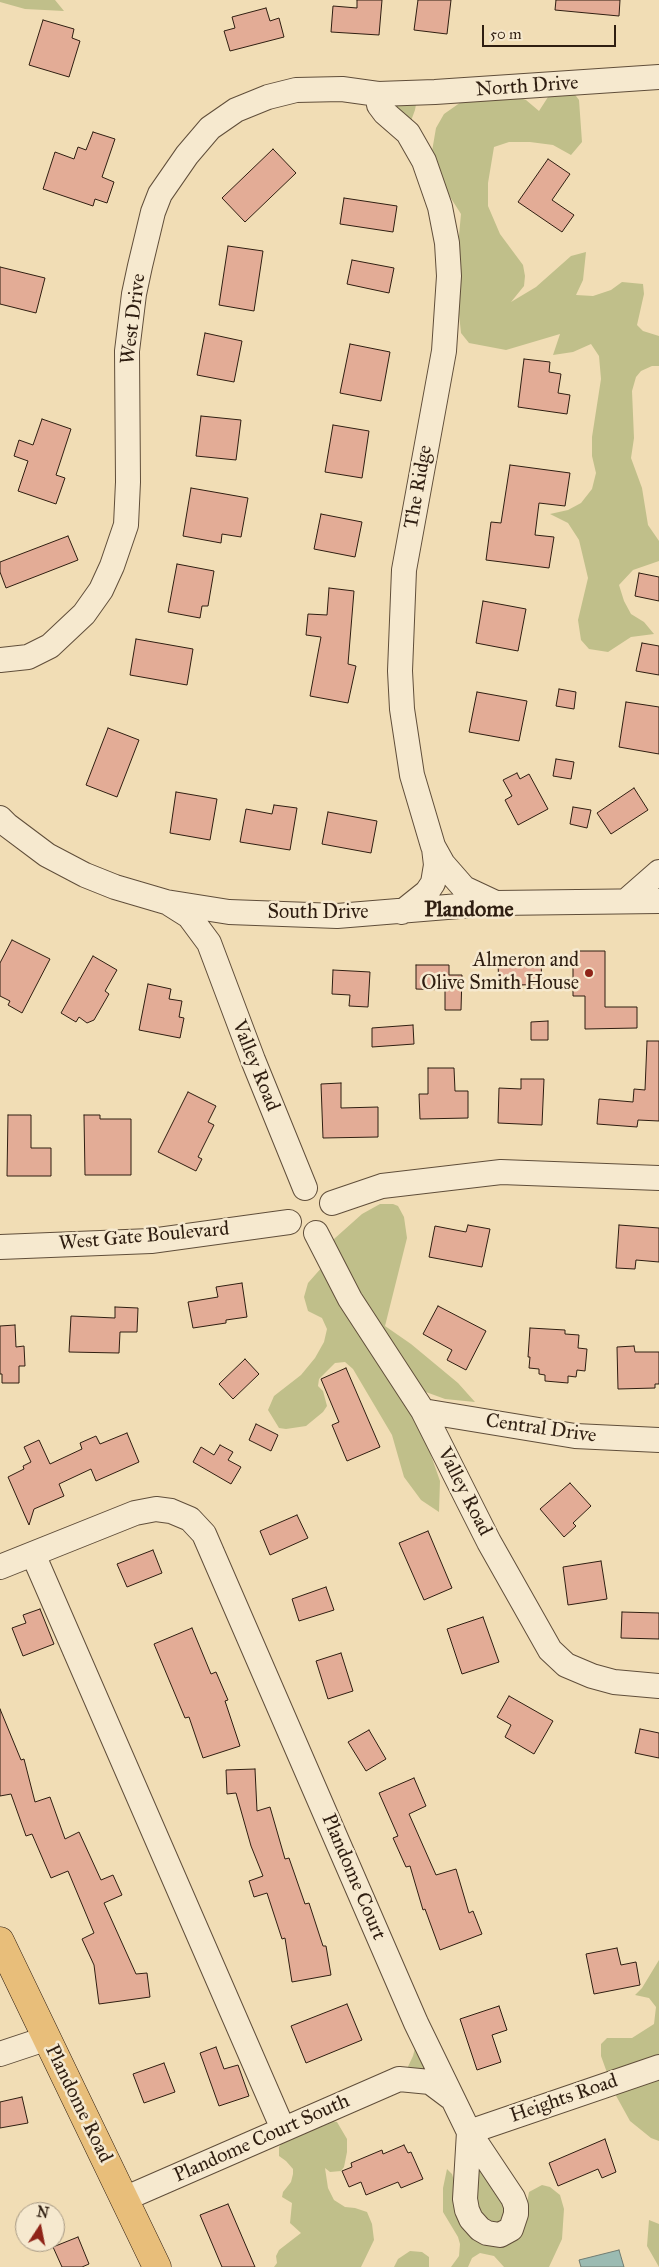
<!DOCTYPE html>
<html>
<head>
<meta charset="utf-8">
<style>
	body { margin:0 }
	#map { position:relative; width:659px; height:2267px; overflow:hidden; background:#f1ddb5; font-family:"IM FELL Great Primer",serif }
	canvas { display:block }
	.north { position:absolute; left:15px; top:2202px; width:50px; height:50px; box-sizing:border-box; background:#f6e9cf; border:1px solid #a69883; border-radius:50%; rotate:11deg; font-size:14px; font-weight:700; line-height:20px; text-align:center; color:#2f1e11 }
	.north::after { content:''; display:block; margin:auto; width:18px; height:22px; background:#8f2418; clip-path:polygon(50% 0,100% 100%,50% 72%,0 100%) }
	.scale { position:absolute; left:482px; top:25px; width:134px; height:22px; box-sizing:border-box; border:2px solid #2f1e11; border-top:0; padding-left:6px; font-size:15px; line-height:18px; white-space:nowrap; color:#2f1e11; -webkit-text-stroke:4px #f6e9cf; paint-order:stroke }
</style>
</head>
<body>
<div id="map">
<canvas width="659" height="2267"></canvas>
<div class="north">N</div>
<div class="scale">50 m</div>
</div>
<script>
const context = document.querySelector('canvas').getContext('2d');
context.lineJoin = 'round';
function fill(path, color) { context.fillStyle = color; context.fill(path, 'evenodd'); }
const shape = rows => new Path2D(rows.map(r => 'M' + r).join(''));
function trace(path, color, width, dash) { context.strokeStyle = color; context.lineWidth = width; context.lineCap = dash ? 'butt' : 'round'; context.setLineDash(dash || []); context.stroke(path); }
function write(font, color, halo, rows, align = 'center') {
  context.font = font + ' "IM FELL Great Primer",serif'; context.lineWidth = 5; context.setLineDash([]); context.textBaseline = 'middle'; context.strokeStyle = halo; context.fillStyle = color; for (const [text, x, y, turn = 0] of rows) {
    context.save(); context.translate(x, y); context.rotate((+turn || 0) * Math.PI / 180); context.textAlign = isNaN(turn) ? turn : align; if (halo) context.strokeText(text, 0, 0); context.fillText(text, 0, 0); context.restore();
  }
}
const green = shape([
	[0,0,55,0,64,11,25,9,0,2],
	[560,91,573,92,579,100,582,142,571,155,553,145,530,142,509,142,494,147,488,183,488,206,500,234,523,265,525,276,524,286,511,302,536,287,571,256,586,252,583,280,576,295,593,296,611,290,622,282,643,284,644,294,637,325,643,331,659,336,659,366,652,366,641,371,636,377,632,391,634,438,631,458,642,488,648,525,659,541,659,561,633,570,619,585,624,601,631,614,644,622,654,634,631,637,608,652,589,649,581,640,578,620,588,578,579,540,568,523,550,514,568,510,581,503,592,489,596,473,592,456,592,437,601,379,599,356,591,344,573,352,553,355,560,334,506,350,469,343,461,333,455,277,461,214,436,175,431,157,436,128,444,114,464,100,514,96,526,100,539,111,548,97],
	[418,93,415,110,408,129,379,105],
	[380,1204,393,1204,398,1206,404,1217,407,1238,385,1326,411,1344,458,1383,475,1402,445,1399,415,1388,426,1441,440,1481,439,1512,421,1500,404,1477,392,1435,353,1369,345,1362,335,1363,319,1379,318,1386,323,1391,327,1406,323,1412,306,1426,286,1429,279,1428,268,1410,274,1396,301,1375,315,1358,324,1342,327,1329,322,1318,308,1311,304,1297,308,1283,323,1266,334,1239,362,1214],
	[659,1960,659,2141,651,2138,630,2121,614,2092,601,2056,601,2044,607,2038,632,2038,654,2024,656,2007,649,1998,635,1995,642,1988],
	[416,2044,450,2097,406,2071,413,2056],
	[319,2118,337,2122,347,2139,347,2152,344,2167,341,2171,330,2172,325,2168,328,2188,334,2200,345,2207,355,2208,367,2212,372,2224,374,2240,361,2267,274,2267,277,2263,276,2256,279,2250,301,2233,290,2223,292,2203,282,2197,283,2192,291,2182,293,2174,293,2169,286,2161,279,2156,279,2147,285,2137],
	[481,2153,513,2198,506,2233,467,2210],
	[447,2169,452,2174,460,2201,488,2239,526,2209,529,2192,542,2185,550,2187,560,2195,564,2209,562,2239,549,2267,504,2267,494,2256,480,2253,472,2258,468,2267,451,2267,459,2256,460,2244,458,2237,443,2212,443,2188],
	[649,2220,659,2224,659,2267,647,2246],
	[410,2251,422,2252,429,2257,429,2267,394,2267,398,2259]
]);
const water = shape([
	[619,2250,624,2267,581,2267,579,2260,619,2250]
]);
const building = shape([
	[357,0,382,0,379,35,331,32,333,6,357,8,357,0],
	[418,0,451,0,447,34,414,30,418,0],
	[556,0,620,0,619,16,555,10,556,0],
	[266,8,270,21,279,18,284,37,230,51,224,31,235,28,232,17,266,8],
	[43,20,74,29,72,38,80,41,69,77,29,65,43,20],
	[93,132,115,139,102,177,114,182,107,203,95,199,93,206,43,189,55,152,74,159,78,147,86,150,93,132],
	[273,149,296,173,245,222,222,198,273,149],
	[548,159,570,174,552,200,574,215,562,232,518,202,548,159],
	[344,198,397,206,393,232,340,224,344,198],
	[228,246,263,251,254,311,219,305,228,246],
	[352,260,394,268,389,293,347,284,352,260],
	[0,267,45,278,36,313,0,304,0,267],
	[205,333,242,341,234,382,197,375,205,333],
	[350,344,390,352,381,401,340,393,350,344],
	[524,359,550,362,549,372,561,374,558,393,570,395,567,414,518,407,524,359],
	[201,416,241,420,236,460,196,456,201,416],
	[42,419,71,429,56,475,65,478,56,504,18,491,28,461,14,456,19,440,33,445,42,419],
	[333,425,369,431,362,478,325,472,333,425],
	[510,465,570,473,565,506,539,503,535,535,554,537,549,568,486,560,491,522,501,523,510,465],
	[191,488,248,498,241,537,222,534,221,543,183,536,191,488],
	[321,514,362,522,355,557,314,549,321,514],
	[68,536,78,560,6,588,0,572,0,562,68,536],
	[177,564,214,571,208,606,202,606,200,618,168,612,177,564],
	[639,573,659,577,659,601,635,596,639,573],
	[329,588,354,591,348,664,356,666,348,703,310,696,321,637,306,635,308,614,327,615,329,588],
	[483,601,526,609,518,651,476,643,483,601],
	[136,639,193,649,187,685,130,675,136,639],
	[642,643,659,646,659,675,636,671,642,643],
	[559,689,576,692,574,709,556,706,559,689],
	[477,692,527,701,519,741,469,732,477,692],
	[626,702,659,707,659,754,619,747,626,702],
	[108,728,139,740,117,797,86,785,108,728],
	[556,759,574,762,571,779,553,776,556,759],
	[517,773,520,779,529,774,548,809,518,825,505,800,512,796,503,780,517,773],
	[634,788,648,810,611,834,597,813,634,788],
	[176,792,217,799,210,840,170,833,176,792],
	[274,805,297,808,290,850,240,842,246,809,272,814,274,805],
	[573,807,591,810,587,828,570,824,573,807],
	[328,812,377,821,371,853,322,844,328,812],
	[12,940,50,959,22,1013,8,1005,10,1001,0,996,0,963,12,940],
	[573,951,605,951,605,1007,637,1007,637,1028,585,1029,585,996,573,996,573,951],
	[93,956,117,970,105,991,109,994,94,1020,87,1023,79,1017,76,1022,61,1013,93,956],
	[541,962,542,984,499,986,498,964,541,962],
	[416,965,449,965,449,975,462,975,461,1010,445,1010,445,990,416,989,416,965],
	[333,970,370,972,368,1007,349,1006,350,995,332,994,333,970],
	[148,984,171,989,169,999,182,1001,179,1017,184,1018,180,1038,139,1030,148,984],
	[548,1021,548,1040,531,1040,531,1022,548,1021],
	[413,1025,414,1044,372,1047,372,1028,413,1025],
	[647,1041,659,1041,659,1121,638,1120,637,1127,597,1124,599,1099,633,1102,634,1089,645,1090,647,1041],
	[428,1068,454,1068,455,1091,468,1091,468,1118,420,1119,419,1094,428,1094,428,1068],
	[521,1079,544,1079,542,1125,498,1123,499,1088,521,1089,521,1079],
	[341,1083,341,1108,378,1107,378,1137,323,1138,321,1084,341,1083],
	[188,1092,216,1106,208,1122,214,1125,198,1157,202,1159,196,1171,158,1152,188,1092],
	[8,1115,31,1115,31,1148,51,1148,51,1176,7,1176,8,1115],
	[84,1115,100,1115,100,1119,131,1119,131,1175,85,1175,84,1115],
	[468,1225,490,1229,482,1267,429,1257,435,1226,466,1232,468,1225],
	[619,1225,659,1228,659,1262,636,1260,635,1269,616,1268,619,1225],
	[242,1283,247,1317,226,1320,226,1323,193,1328,188,1302,218,1297,216,1287,242,1283],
	[438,1306,486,1331,466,1370,447,1360,452,1350,423,1334,438,1306],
	[115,1307,138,1308,137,1332,120,1332,119,1353,69,1352,71,1316,115,1318,115,1307],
	[15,1325,16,1347,24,1346,25,1366,19,1366,19,1383,2,1383,2,1374,0,1374,0,1326,15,1325],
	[530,1328,565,1330,565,1334,579,1335,578,1348,587,1349,585,1371,577,1370,576,1377,568,1376,568,1383,545,1381,545,1375,539,1374,539,1369,529,1368,530,1357,528,1357,530,1328],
	[634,1346,635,1352,659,1352,659,1384,655,1384,655,1388,618,1389,617,1347,634,1346],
	[245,1359,259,1374,233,1399,219,1384,245,1359],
	[346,1368,380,1447,347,1461,332,1425,339,1422,321,1379,346,1368],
	[256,1424,278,1435,271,1451,249,1440,256,1424],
	[127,1433,139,1462,96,1481,91,1469,59,1484,64,1496,34,1509,29,1525,8,1477,24,1469,23,1466,31,1462,24,1447,39,1440,50,1464,82,1449,80,1443,96,1436,100,1444,127,1433],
	[220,1445,233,1452,228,1460,241,1467,231,1484,193,1462,201,1447,214,1455,220,1445],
	[570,1483,591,1506,573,1523,576,1526,564,1537,540,1509,570,1483],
	[297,1515,308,1538,270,1555,260,1531,297,1515],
	[428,1531,452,1588,424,1600,399,1543,428,1531],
	[153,1550,162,1573,127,1587,117,1564,153,1550],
	[601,1561,607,1599,568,1605,563,1567,601,1561],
	[326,1587,334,1610,299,1621,292,1599,326,1587],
	[40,1609,54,1644,23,1656,12,1628,26,1623,23,1615,40,1609],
	[622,1612,659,1613,659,1639,621,1638,622,1612],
	[483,1617,499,1662,462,1674,447,1629,483,1617],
	[192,1628,211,1674,216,1672,228,1700,225,1701,240,1746,203,1758,189,1717,185,1718,154,1644,192,1628],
	[341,1653,353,1691,328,1699,316,1661,341,1653],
	[509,1696,553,1721,534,1754,505,1737,511,1725,497,1717,509,1696],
	[0,1709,21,1760,24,1759,35,1802,50,1797,65,1839,79,1832,101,1880,113,1875,122,1895,104,1903,136,1974,147,1973,150,1997,99,2004,94,1965,82,1939,94,1933,68,1871,51,1878,32,1834,26,1836,11,1794,0,1796,0,1709],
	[640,1729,659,1733,659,1758,635,1753,640,1729],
	[369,1730,386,1759,366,1771,348,1742,369,1730],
	[255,1769,257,1811,270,1807,285,1859,289,1858,305,1904,309,1903,323,1946,326,1946,331,1975,292,1982,285,1938,282,1939,267,1893,254,1897,249,1881,263,1876,251,1846,236,1793,227,1794,226,1770,255,1769],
	[414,1778,426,1806,409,1814,436,1875,456,1869,469,1913,473,1911,482,1934,440,1950,425,1909,423,1910,410,1866,406,1867,393,1838,398,1836,379,1793,414,1778],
	[617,1948,621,1965,636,1962,640,1985,594,1994,586,1954,617,1948],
	[347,2004,362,2040,306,2063,291,2026,347,2004],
	[499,2006,507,2030,492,2035,501,2062,477,2070,460,2019,499,2006],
	[216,2047,224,2069,238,2065,249,2096,219,2106,200,2053,216,2047],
	[164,2063,175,2092,144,2103,133,2074,164,2063],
	[22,2097,28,2123,0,2128,0,2102,22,2097],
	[605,2139,616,2172,602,2178,598,2169,558,2186,549,2163,605,2139],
	[404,2145,408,2153,411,2152,423,2179,401,2188,398,2182,366,2195,361,2182,349,2187,342,2171,352,2167,351,2163,382,2150,383,2154,404,2145],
	[228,2204,255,2267,222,2267,200,2215,228,2204],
	[78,2237,89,2264,82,2267,62,2267,53,2247,78,2237]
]);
const minor = shape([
	[378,94,379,105,385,113,408,133,424,161,440,207,447,243,449,276,444,351,404,570,400,671,402,709,412,775,433,846,443,864,464,888,496,903],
	[0,660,28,657,50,646,84,614,101,590,112,566,126,525,128,482,127,351,134,294,140,266,153,212,160,194,187,155,210,128,236,110,268,97,296,90,342,89,378,94,435,92,659,77],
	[0,818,7,825,47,855,85,875,115,887,166,902,229,912,337,916,496,903,659,901],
	[627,900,659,872],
	[170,904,189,916,209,943,253,1060,305,1188],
	[402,912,427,892,433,883,436,865,434,848],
	[332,1203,382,1186,501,1172,659,1178],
	[316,1233,350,1299,423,1411,489,1542,550,1650,566,1665,592,1676,614,1682,659,1686],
	[0,1247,151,1241,289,1222],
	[423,1411,575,1436,659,1440],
	[33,1554,283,2129],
	[0,1567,135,1513,156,1509,171,1511,190,1519,204,1534,416,2023,469,2132,659,2067],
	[0,2054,45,2039],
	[469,2132,513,2198,516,2206,516,2214,511,2229,500,2235,487,2233,480,2229,471,2219,467,2210,465,2199,469,2132],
	[124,2199,399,2079,430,2082,450,2097]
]);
const major = shape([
	[0,1941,157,2267]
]);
const markers = [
	[589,973,5,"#8f2418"]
];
const streetNames = [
	["North Drive",527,87,-4],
	["West Drive",134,319,-83],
	["The Ridge",419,487,-80],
	["South Drive",318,913],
	["Valley Road",255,1066,68],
	["West Gate Boulevard",144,1237,-5],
	["Central Drive",541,1429,8],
	["Valley Road",464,1492,63],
	["Plandome Court",353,1877,67],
	["Heights Road",564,2099,-19],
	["Plandome Road",78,2104,64],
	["Plandome Court South",262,2139,-24]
];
const poiNames = [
	["Almeron and",579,961],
	["Olive Smith House",579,984]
];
const quarterNames = [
	["Plandome",469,911]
];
fill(green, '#c0bf8a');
fill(water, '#9bbbb2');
trace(water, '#707c72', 1);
fill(building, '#e3ac96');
trace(building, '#2f1e11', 1);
trace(minor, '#604e3a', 26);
trace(major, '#2f1e11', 29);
trace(minor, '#f6e9cf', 24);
trace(major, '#e8be7a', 28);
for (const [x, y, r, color] of markers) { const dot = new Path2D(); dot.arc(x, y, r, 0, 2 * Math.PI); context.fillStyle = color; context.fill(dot); trace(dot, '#f6e9cf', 2); }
write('20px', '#2f1e11', '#f6e9cf', streetNames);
write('20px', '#2f1e11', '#f6e9cf', poiNames, 'right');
write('bold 22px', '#2f1e11', '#f6e9cf', quarterNames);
</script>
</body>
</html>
